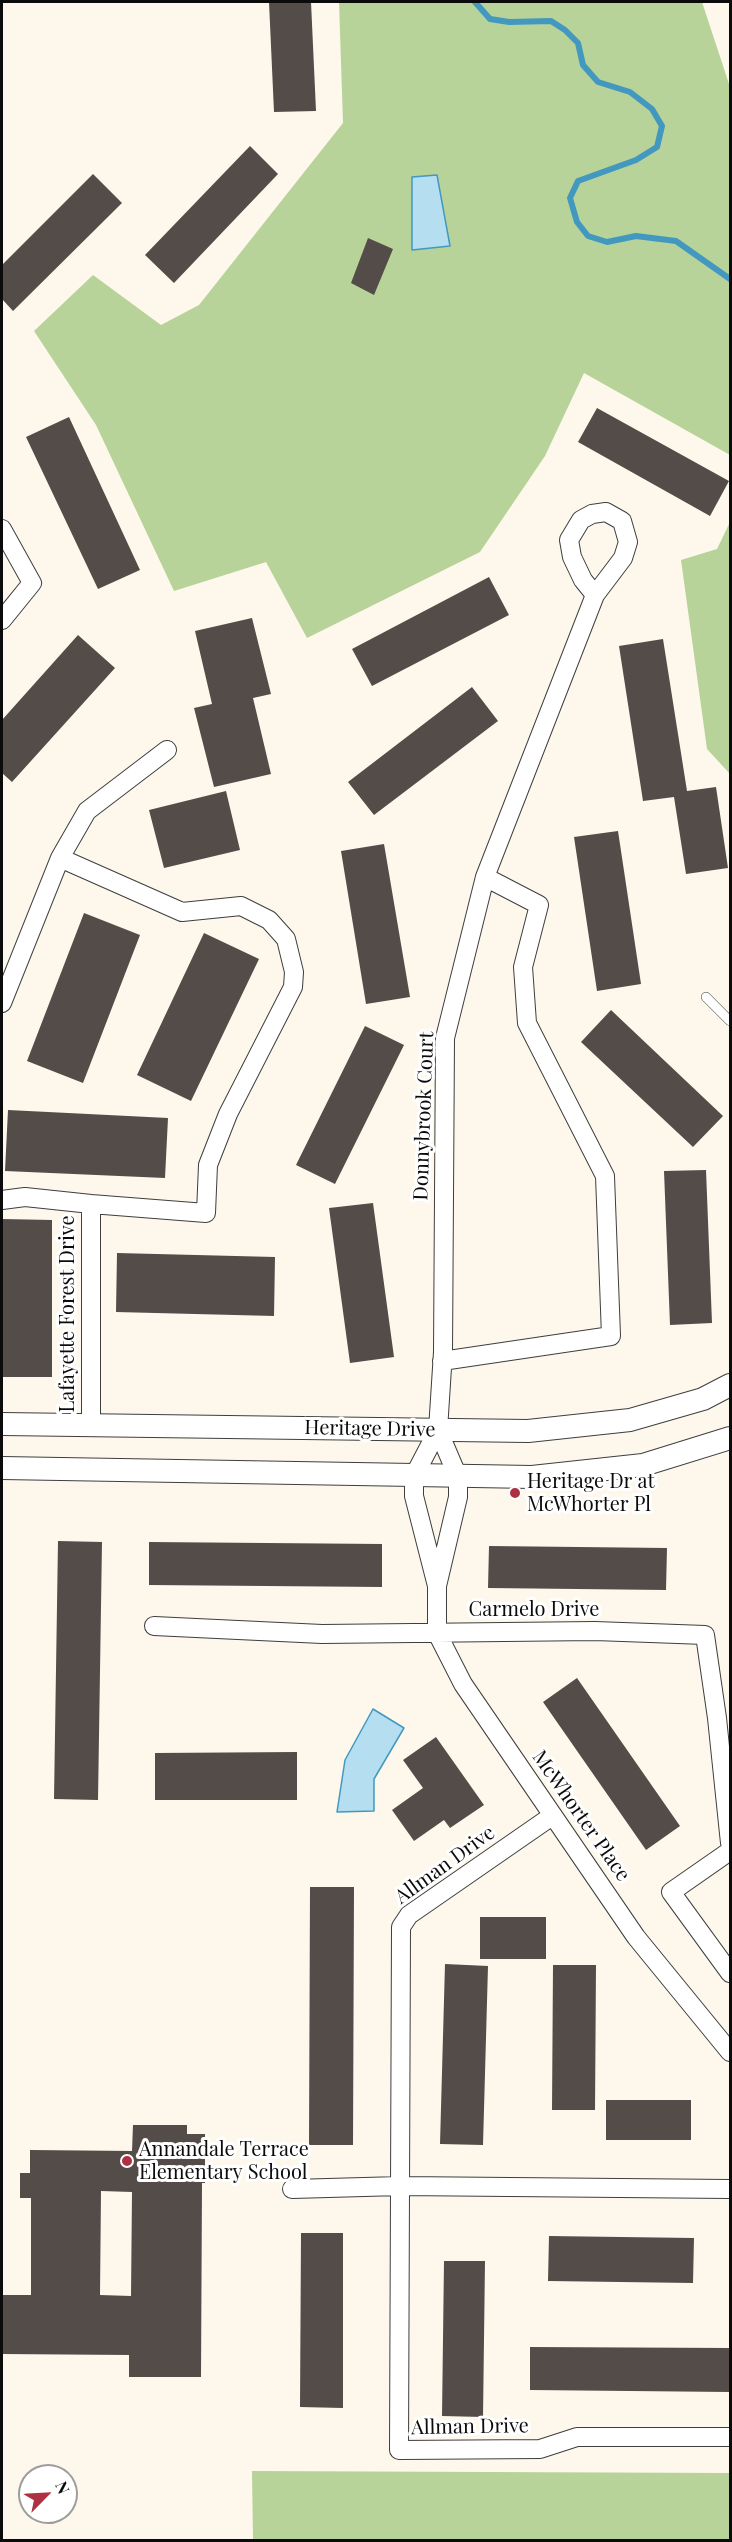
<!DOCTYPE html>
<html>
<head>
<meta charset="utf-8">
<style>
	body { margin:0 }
	#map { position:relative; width:732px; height:2542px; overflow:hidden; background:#fdf8eb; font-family:"Playfair Display",serif }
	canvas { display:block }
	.frame { position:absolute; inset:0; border:3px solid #0b0b0b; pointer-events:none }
	.north { position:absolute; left:18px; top:2464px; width:60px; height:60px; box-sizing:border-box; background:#fff; border:2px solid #9d9d9d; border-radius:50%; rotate:66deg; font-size:16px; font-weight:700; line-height:24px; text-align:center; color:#0b0b0b }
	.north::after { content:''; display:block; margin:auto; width:21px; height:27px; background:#ad3141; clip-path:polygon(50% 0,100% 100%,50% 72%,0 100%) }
</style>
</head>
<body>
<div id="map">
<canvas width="732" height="2542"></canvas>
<div class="frame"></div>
<div class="north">N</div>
</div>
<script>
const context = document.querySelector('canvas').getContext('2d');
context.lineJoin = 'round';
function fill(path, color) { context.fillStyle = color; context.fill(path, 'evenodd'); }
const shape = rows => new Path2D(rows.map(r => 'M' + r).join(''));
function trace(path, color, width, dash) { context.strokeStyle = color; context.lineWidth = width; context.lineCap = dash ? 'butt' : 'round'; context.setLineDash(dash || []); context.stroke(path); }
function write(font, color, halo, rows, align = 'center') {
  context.font = font + ' "Playfair Display",serif'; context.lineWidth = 6; context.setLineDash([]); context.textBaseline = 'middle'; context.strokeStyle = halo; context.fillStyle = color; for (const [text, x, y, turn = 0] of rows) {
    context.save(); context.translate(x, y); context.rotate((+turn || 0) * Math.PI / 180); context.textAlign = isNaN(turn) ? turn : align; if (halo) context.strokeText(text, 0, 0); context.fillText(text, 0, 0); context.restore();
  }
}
const forest = shape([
	[339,2,702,2,730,87,730,455,584,373,545,456,480,552,307,638,266,562,174,591,96,425,34,331,93,275,161,325,199,305,343,123],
	[730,522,730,774,707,749,681,560,717,549],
	[252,2471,730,2473,730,2540,253,2540]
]);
const water = shape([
	[437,175,450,246,412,250,412,177,437,175],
	[373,1709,404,1728,374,1779,374,1811,337,1812,345,1760,373,1709]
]);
const stream = shape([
	[475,2,490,19,509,22,551,21,565,30,578,43,583,65,598,82,630,92,652,109,662,126,657,147,636,160,578,181,570,198,577,222,588,236,607,242,636,236,676,241,730,279]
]);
const building = shape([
	[269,2,311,2,316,111,274,112],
	[250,146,278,174,174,283,145,255],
	[93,174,122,203,13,311,2,299,2,265],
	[368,238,393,249,374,295,351,283],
	[597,408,729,481,710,516,578,442],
	[69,417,140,570,98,589,26,437],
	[489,577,509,615,372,686,352,649],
	[252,618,271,694,253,698,271,774,214,787,194,708,212,704,195,631],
	[78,635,115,668,12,782,2,773,2,720],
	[663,639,687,791,716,787,728,868,686,874,674,797,643,801,619,646],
	[472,687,498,721,374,815,348,782],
	[226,791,240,850,164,868,149,810],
	[618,831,641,984,597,991,574,837],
	[384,844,410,997,366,1004,341,851],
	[84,913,140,935,83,1083,27,1061],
	[204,933,259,959,191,1101,137,1075],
	[611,1010,723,1116,693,1147,581,1042],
	[365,1026,404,1045,335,1184,296,1165],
	[8,1110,168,1118,165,1178,5,1171],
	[706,1170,712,1323,670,1325,664,1171],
	[373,1203,394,1357,350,1363,329,1208],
	[2,1219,52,1220,52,1377,2,1377],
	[117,1253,275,1257,274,1316,116,1312],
	[58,1541,102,1542,98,1800,54,1799],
	[149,1542,382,1544,382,1587,149,1585],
	[489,1546,667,1548,666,1590,488,1588],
	[577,1678,680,1826,646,1850,543,1702],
	[436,1737,484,1805,450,1828,444,1820,414,1841,392,1810,423,1788,403,1760],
	[297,1752,297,1800,155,1800,155,1753],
	[310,1887,354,1887,353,2145,309,2145],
	[480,1917,546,1917,546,1959,480,1959],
	[445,1964,488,1966,483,2145,440,2144],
	[553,1965,596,1965,595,2110,552,2110],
	[606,2100,691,2100,691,2140,606,2140],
	[133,2125,187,2125,187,2134,205,2134,205,2183,202,2183,201,2377,129,2377,129,2355,2,2354,2,2295,31,2295,31,2198,20,2198,20,2173,30,2173,30,2150,132,2151],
	[101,2191,132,2192,131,2296,100,2295],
	[301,2233,343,2233,343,2408,300,2407],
	[549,2236,694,2238,693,2283,548,2281],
	[444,2261,485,2261,483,2417,442,2416],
	[530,2347,730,2348,730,2392,530,2390]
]);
const service = shape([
	[706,997,730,1021]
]);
const minor = shape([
	[2,529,32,583,2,620],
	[60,858,87,811,167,750],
	[2,1003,60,858,182,912,241,906,269,920,286,939,294,972,293,987,228,1114,208,1165,206,1213,91,1204],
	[2,1200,25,1197,91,1204,91,1423],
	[442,1361,611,1336,605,1176,527,1023,523,967,539,905,485,877,595,595,623,558,628,542,622,521,606,512,592,514,581,520,569,540,572,557,583,580,595,595],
	[438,1430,458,1477,458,1497,437,1586,437,1633,463,1684,636,1937,730,2052],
	[437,1586,414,1496,414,1476,438,1430,443,1352,445,1038,485,877],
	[154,1626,322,1634,595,1631,705,1635,717,1718,730,1843],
	[552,1816,409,1915,401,1927,399,2450,540,2449,577,2437,730,2437],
	[730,1851,671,1892,730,1973],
	[292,2189,400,2186,730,2189]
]);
const tertiary = shape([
	[2,1424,528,1431,630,1420,703,1399,730,1385],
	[2,1468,532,1477,643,1465,730,1438]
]);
const markers = [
	[515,1493,6,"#ad3141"],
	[127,2161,6,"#ad3141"]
];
const streetNames = [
	["Donnybrook Court",424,1116,-88],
	["Lafayette Forest Drive",68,1314,-90],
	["Heritage Drive",370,1429,1],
	["Carmelo Drive",534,1610],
	["McWhorter Place",581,1816,55],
	["Allman Drive",445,1865,-36],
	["Allman Drive",470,2427,-1]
];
const poiNames = [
	["Heritage Dr at",527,1482],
	["McWhorter Pl",527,1505],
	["Annandale Terrace",139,2150],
	["Elementary School",139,2173]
];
fill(forest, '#b8d399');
fill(water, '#b5def0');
trace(water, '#4398bf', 1.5);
trace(stream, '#4398bf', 6);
fill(building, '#534c49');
trace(service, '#3e3e3e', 10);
trace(minor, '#3e3e3e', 20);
trace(tertiary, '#3e3e3e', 24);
trace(service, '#fff', 9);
trace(minor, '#fff', 18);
trace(tertiary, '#fff', 22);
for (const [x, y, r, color] of markers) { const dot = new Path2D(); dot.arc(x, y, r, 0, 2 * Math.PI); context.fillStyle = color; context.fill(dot); trace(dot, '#fff', 2); }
write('20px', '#0b0b0b', '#fff', streetNames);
write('20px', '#0b0b0b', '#fff', poiNames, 'left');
</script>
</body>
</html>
